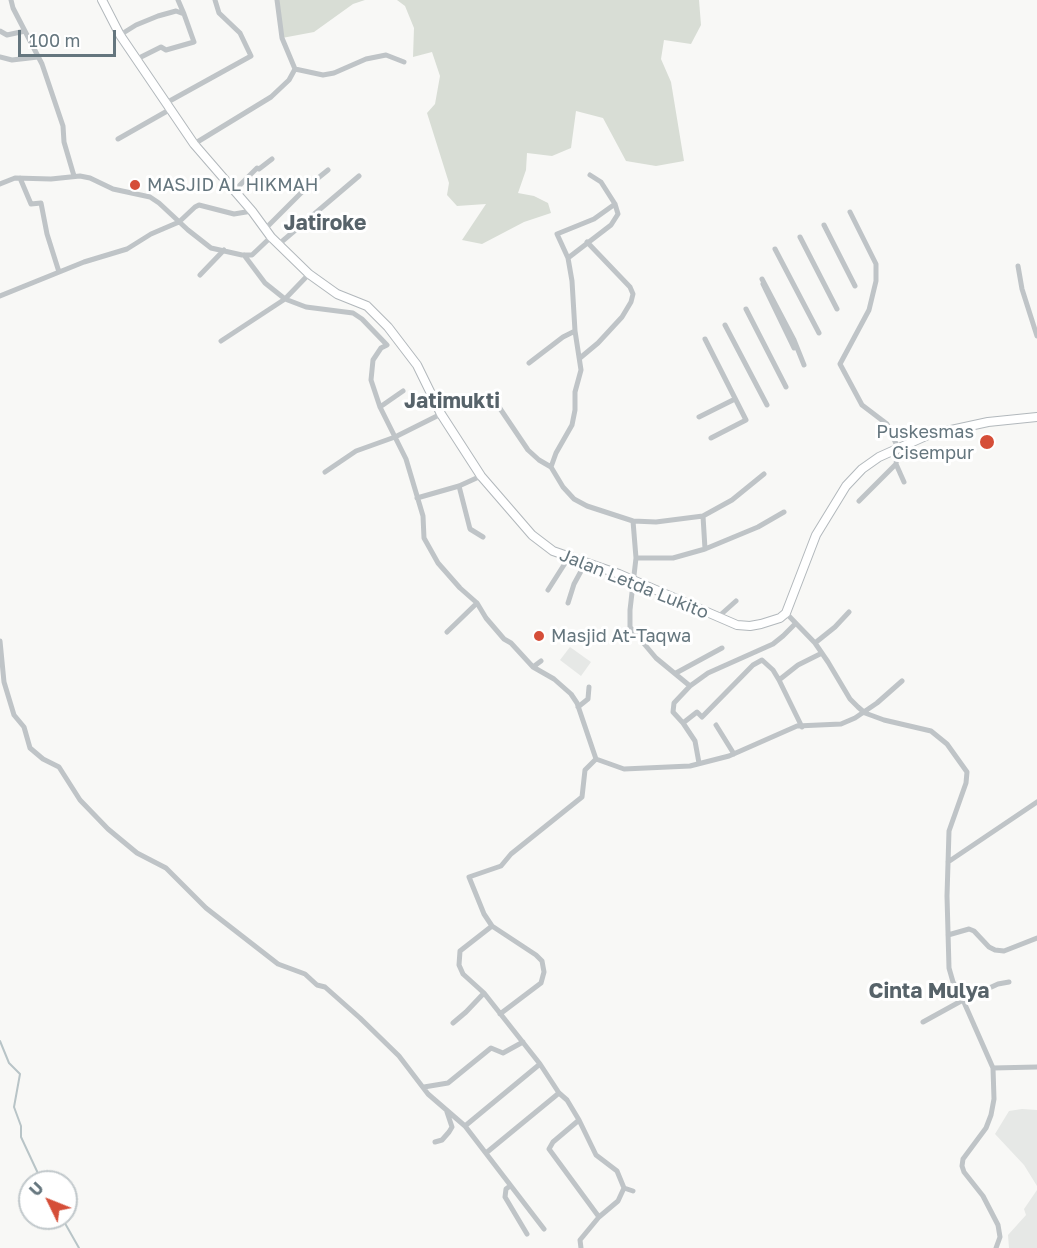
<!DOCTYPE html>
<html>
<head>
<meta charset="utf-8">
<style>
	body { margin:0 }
	#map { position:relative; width:1037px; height:1248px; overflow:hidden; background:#f8f8f6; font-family:"Golos Text",sans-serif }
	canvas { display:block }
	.north { position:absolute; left:18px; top:1170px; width:60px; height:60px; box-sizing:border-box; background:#fff; border:2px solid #c1c8cb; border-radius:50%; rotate:313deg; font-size:16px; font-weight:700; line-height:24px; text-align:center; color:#65767e }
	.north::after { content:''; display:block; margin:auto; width:21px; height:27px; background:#d54e38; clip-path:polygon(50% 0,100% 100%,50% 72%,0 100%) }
	.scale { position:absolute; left:18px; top:30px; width:98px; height:27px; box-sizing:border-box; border:3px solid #65767e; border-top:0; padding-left:8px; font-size:18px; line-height:21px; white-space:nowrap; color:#65767e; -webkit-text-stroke:4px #fff; paint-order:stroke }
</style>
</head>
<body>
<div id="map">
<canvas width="1037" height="1248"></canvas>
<div class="north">U</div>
<div class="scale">100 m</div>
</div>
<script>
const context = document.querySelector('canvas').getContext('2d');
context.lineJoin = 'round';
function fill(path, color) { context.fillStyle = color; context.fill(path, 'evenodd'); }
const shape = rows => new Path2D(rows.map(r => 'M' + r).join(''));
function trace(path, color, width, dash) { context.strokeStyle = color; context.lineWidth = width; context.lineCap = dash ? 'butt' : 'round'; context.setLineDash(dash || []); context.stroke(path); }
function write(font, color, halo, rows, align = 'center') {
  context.font = font + ' "Golos Text",sans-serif'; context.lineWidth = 6; context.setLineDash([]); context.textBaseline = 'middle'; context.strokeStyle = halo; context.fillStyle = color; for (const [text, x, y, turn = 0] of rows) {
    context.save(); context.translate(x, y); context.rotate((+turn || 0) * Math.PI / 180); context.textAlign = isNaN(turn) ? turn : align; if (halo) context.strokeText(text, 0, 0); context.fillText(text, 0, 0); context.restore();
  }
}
const built = shape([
	[570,647,591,662,581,676,560,660],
	[1022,1109,1037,1110,1037,1186,1024,1165,995,1134,1009,1111],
	[1037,1190,1037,1248,1009,1248,1008,1235,1026,1215,1024,1209]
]);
const green = shape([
	[277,0,365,0,353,4,314,32,282,38],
	[397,0,699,0,701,25,691,44,664,40,661,59,671,82,684,161,656,166,626,161,603,118,576,111,571,148,552,156,527,153,526,170,518,193,534,196,548,203,551,213,524,222,482,244,462,240,486,204,457,206,447,195,449,183,427,113,435,104,440,76,432,52,413,57,414,28,405,6]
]);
const stream = shape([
	[0,1041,9,1063,20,1074,14,1107,21,1126,21,1137,42,1182],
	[62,1218,79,1248]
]);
const street = shape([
	[11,0,13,8,42,64,63,126,64,142,74,176],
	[178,0,184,14],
	[277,0,282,38,295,69],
	[0,31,7,35,25,31],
	[120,35,136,25,158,16,176,11,184,14,194,42,166,50,161,47,137,59],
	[0,57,12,60,38,57],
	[166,103,251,56,240,33,219,13,215,0],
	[118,139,169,110],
	[194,144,271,97,289,80,295,69,323,75,334,73,366,59,386,55,404,62],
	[20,178,31,204,41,203,47,234,59,272],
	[0,184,15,178,51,179,80,176,90,178,113,189,150,197,159,203,188,230,211,248,242,255,252,255,271,237],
	[234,191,257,168,259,169,272,159],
	[850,212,876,264,876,281,869,310,840,364,862,405,887,424,898,448,896,464,904,482],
	[824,225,855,286],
	[265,229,307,187,328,170],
	[800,237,837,309],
	[279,244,359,176],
	[775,249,819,333],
	[244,255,265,283,285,299,306,307,353,313,362,319,387,345,381,348,373,360,371,380,380,407,406,459,423,516,424,538,438,563,460,588,477,603,486,618,504,639,511,643,533,667,554,679,571,694,577,703,596,759,624,769,690,766,729,756,797,726,841,724,855,718,877,703,902,681],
	[568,258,611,225,618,214,615,204,601,182,590,175],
	[1018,266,1022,289,1037,336],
	[200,275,224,250],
	[762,279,794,340,804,365],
	[763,284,794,348],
	[0,296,84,262,127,249,151,234,179,222,195,207,199,205,234,214,252,211],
	[746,309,786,387],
	[725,325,767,405],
	[705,339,746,420,711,438],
	[221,341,285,299,309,274],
	[580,358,598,343,622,317,631,302,633,294,630,287,587,242],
	[529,363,563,337,575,331],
	[495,397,499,407,528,450,539,460,551,467,563,487,574,499,587,506,633,521,656,522,703,516,732,500,764,474],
	[380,407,403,391],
	[699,417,735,399],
	[551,467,556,453,572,425,575,410,575,392,581,370,575,331,572,281,568,258,557,234,594,219,615,204],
	[325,472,356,451,395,437,441,414],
	[459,486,470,529,483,537],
	[417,498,459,486,481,476],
	[859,501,896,464],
	[703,516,705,549],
	[633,521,636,558,630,610,630,627,656,658,690,686],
	[636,558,673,558,705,549,758,527,784,512],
	[548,590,569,557],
	[568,603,574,584,586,562],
	[786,613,815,643,828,662,850,699,858,707,865,713,884,720,931,731,947,744,967,772,966,783,949,831,947,896,949,968,953,982,963,1000,993,1068,994,1099,991,1115,986,1128,963,1159,962,1166,964,1172,983,1196,998,1225,1000,1237,996,1248],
	[717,618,736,601],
	[447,632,477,603],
	[0,641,4,682,14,715,24,727,30,748,43,759,59,767,80,800,108,829,137,853,166,868,206,908,278,964,305,974,317,985,325,987,360,1018,399,1056,428,1094,465,1126,544,1229],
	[815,643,835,627,849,612],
	[533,667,541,661],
	[676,673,722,648],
	[578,707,588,699,589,687],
	[683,723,697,712,702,717,753,665,762,660,773,670,779,680],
	[716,725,734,754],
	[802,727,779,680,798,665,822,653],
	[699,763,695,741,683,723,673,712,674,703,690,686,708,673,773,644,783,636,795,624],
	[948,862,1037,802],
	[492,926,460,951,459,965,463,974,484,993,540,1064,559,1093,567,1100,579,1120,553,1142,549,1149,599,1217,580,1240,581,1248],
	[948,935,969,929,974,931,989,947,995,950,1004,951,1037,938],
	[500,1014,541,983,544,972,542,961,536,955,492,926,484,914,469,877,501,866,511,854,582,797,585,770,596,759],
	[923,1022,963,1000,998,984,1009,982],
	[453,1023,466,1012,484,993],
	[993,1068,1037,1067],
	[424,1087,448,1083,491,1048,503,1053,523,1042],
	[579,1120,596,1155,617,1171,624,1188,618,1201,599,1217],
	[465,1126,540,1064],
	[435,1142,442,1140,449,1132,452,1127,447,1112],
	[486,1153,559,1093],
	[510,1186,506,1189,505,1197,527,1234],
	[624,1188,633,1191]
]);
const secondary = shape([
	[102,0,120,35,194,144,252,211,271,237,309,274,337,294,367,306,388,327,417,365,441,414,481,476,532,535,553,551,619,574,737,625,750,626,761,624,780,618,786,613,816,535,846,486,862,469,879,457,928,435,988,422,1037,417]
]);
const markers = [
	[135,185,6,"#d54e38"],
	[987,442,8,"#d54e38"],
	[539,636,6,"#d54e38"]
];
const poiNames = [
	["MASJID AL HIKMAH",147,185],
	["Puskesmas",974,432,"right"],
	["Cisempur",974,453,"right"],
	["Masjid At-Taqwa",551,636]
];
const streetNames = [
	["Jalan Letda Lukito",634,584,22]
];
const quarterNames = [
	["Jatiroke",325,223],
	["Jatimukti",452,401],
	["Cinta Mulya",929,991]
];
fill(built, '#e6e8e6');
fill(green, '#d8ddd5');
trace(stream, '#b8c4c7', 2);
trace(secondary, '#b2b8bc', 10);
trace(street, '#bfc4c7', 5);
trace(secondary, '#fff', 8);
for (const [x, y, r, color] of markers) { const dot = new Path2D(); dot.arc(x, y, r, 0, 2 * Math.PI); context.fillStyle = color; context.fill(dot); trace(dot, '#fff', 2); }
write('18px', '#65767e', '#fff', poiNames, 'left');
write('18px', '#65767e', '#fff', streetNames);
write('bold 21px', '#57636a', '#fff', quarterNames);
</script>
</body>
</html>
